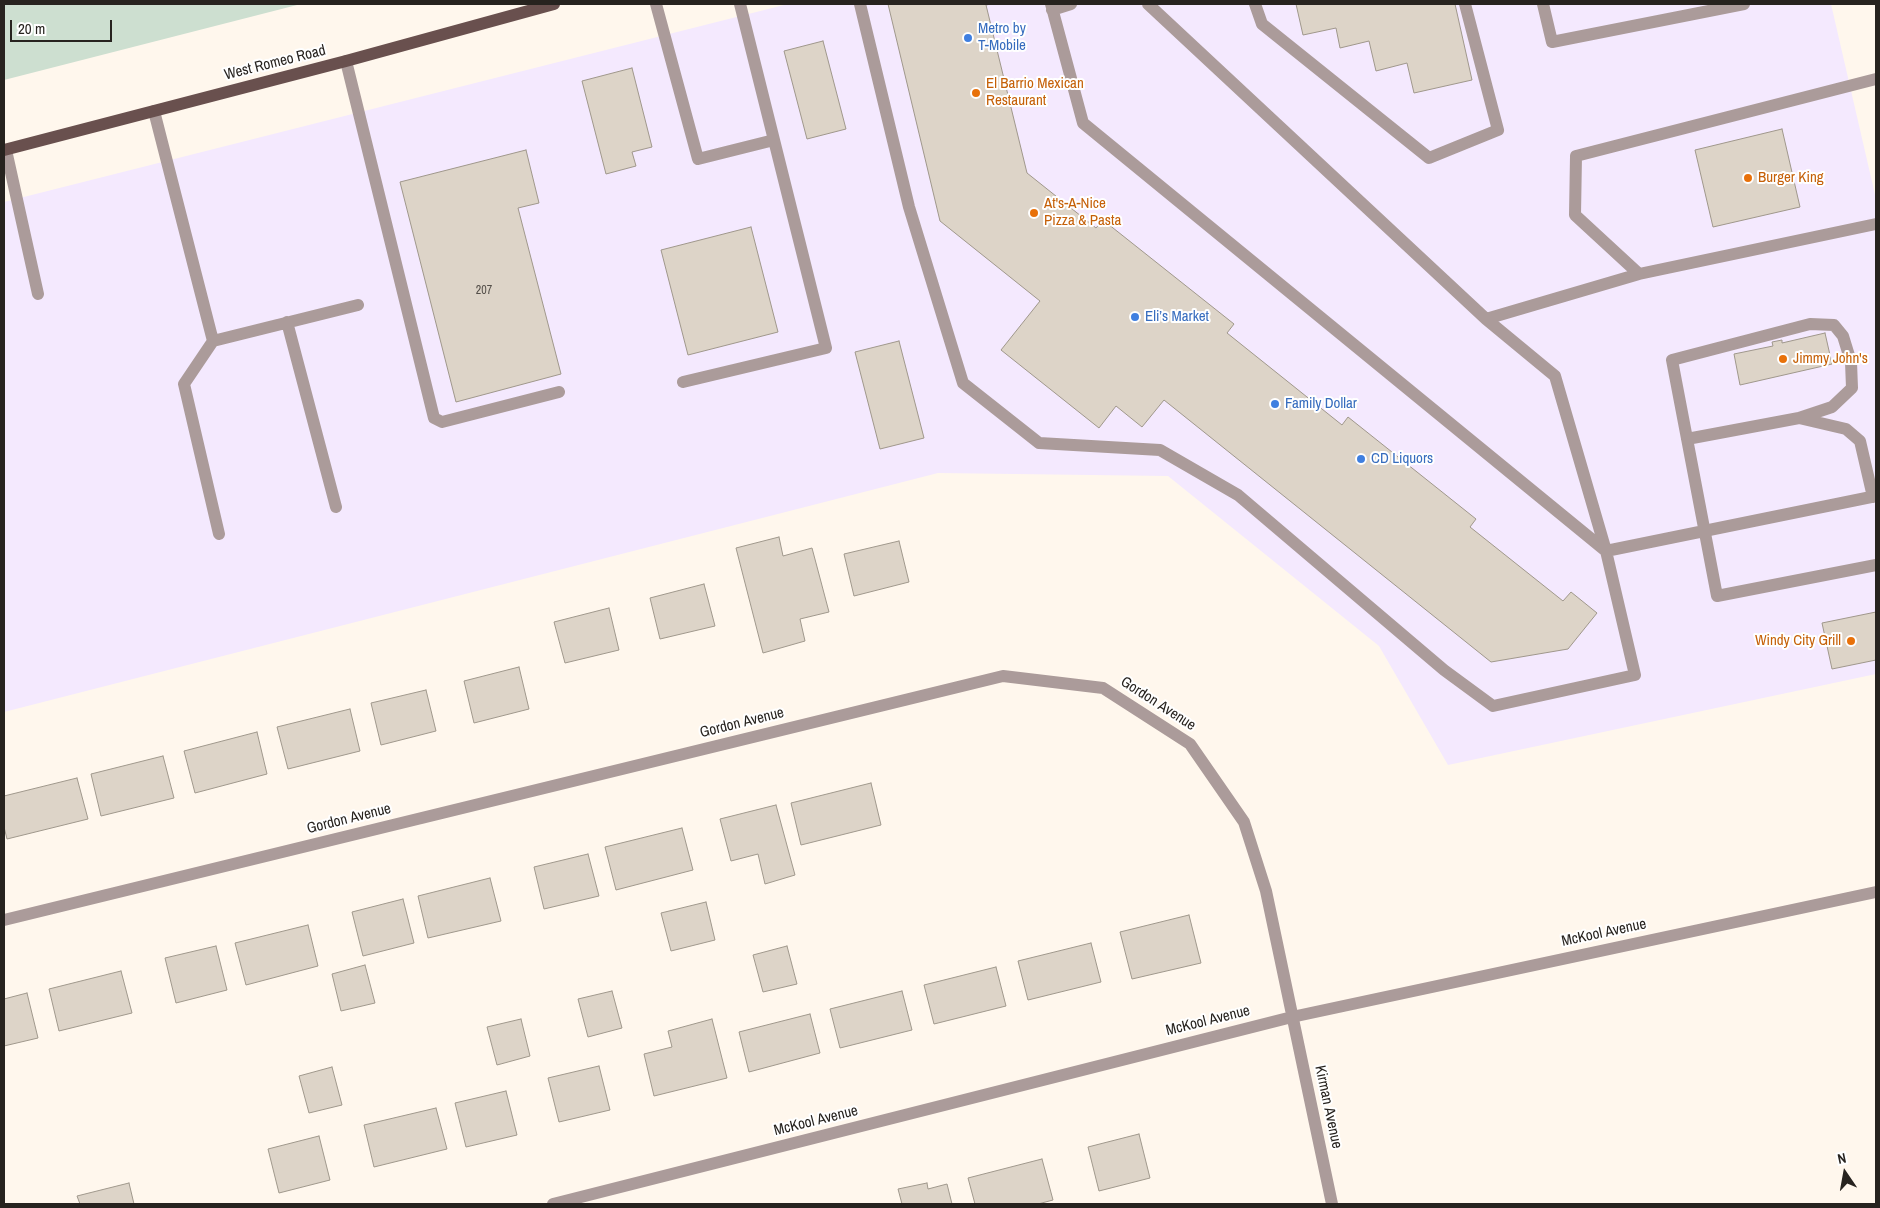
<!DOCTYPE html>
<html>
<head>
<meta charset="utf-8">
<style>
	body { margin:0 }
	#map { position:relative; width:1880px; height:1208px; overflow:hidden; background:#fff7ed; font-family:"Archivo Narrow",sans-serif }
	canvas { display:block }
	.frame { position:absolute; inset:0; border:5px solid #27231f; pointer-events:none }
	.north { position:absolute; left:1820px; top:1148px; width:50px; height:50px; -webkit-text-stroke:4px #fff; paint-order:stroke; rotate:348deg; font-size:14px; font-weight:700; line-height:20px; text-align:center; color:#27231f }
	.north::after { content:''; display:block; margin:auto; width:18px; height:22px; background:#27231f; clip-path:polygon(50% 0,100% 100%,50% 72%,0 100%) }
	.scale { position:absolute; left:10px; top:20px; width:102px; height:22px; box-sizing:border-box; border:2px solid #27231f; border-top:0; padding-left:6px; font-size:15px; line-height:18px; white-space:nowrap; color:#27231f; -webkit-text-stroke:4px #fff; paint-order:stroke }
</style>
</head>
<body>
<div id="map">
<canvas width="1880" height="1208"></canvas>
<div class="frame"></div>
<div class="north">N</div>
<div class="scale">20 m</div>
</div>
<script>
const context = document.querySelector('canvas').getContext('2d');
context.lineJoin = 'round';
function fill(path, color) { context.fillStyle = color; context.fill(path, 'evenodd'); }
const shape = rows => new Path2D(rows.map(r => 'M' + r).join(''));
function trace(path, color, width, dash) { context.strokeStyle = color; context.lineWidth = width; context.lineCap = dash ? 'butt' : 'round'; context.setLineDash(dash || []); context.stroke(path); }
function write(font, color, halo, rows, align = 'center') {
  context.font = font + ' "Archivo Narrow",sans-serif'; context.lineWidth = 4; context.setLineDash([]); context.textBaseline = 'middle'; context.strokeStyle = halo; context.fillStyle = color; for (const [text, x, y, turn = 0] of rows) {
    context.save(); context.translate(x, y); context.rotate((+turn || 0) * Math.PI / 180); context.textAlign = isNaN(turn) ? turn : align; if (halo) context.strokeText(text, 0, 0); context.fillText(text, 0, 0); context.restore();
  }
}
const commercial = shape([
	[788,4,1831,4,1876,199,1876,674,1448,765,1379,646,1168,476,938,473,4,712,4,202]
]);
const green = shape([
	[4,4,301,4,4,80]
]);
const building = shape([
	[888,4,991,4,986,5,1027,173,1096,228,1103,220,1234,324,1227,333,1342,425,1348,417,1476,519,1470,527,1563,601,1571,592,1597,613,1568,649,1491,662,1164,400,1142,427,1116,406,1099,428,1001,350,1040,301,940,221,888,4],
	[1296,4,1455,4,1472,80,1414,93,1407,63,1376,71,1369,41,1340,48,1336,28,1303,35,1296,4],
	[823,41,846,129,807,139,784,51,823,41],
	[632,68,652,147,632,152,636,166,606,174,582,81,632,68],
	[1782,129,1800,207,1713,227,1695,150,1782,129],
	[526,150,539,203,518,208,561,374,456,402,400,182,526,150],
	[751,227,778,332,688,355,661,250,751,227],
	[1825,333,1832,364,1740,385,1734,354,1773,346,1772,342,1782,340,1782,343,1825,333],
	[899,341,924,438,880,449,855,352,899,341],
	[779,537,783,556,812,548,829,612,800,619,805,641,763,653,736,548,779,537],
	[899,541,909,582,854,596,844,554,899,541],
	[704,584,715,626,660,639,650,598,704,584],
	[609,608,619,650,565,663,554,622,609,608],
	[1876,612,1876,660,1832,669,1822,623,1876,612],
	[519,667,529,709,474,723,464,681,519,667],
	[426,690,436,731,381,745,371,703,426,690],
	[350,709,360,751,288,769,277,727,350,709],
	[257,732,267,774,195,793,184,751,257,732],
	[163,756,174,798,101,816,91,774,163,756],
	[77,778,88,819,7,839,4,827,4,796,77,778],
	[871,783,881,825,801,845,791,803,871,783],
	[776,805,795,875,765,884,758,854,731,861,720,819,776,805],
	[682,828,693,870,616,890,605,847,682,828],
	[588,854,599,896,544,909,534,867,588,854],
	[490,878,501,921,428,938,418,896,490,878],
	[403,899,414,943,363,956,352,912,403,899],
	[706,902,715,940,671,951,661,913,706,902],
	[1189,915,1201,963,1132,979,1120,932,1189,915],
	[308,925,318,966,246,985,235,943,308,925],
	[1091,943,1101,982,1028,1000,1018,961,1091,943],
	[216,946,227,990,176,1003,165,958,216,946],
	[787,946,797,984,763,992,753,955,787,946],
	[365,965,375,1003,341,1011,332,974,365,965],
	[996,967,1006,1006,934,1024,924,985,996,967],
	[121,971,132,1013,59,1031,49,989,121,971],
	[612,991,622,1028,588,1037,578,999,612,991],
	[902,991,912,1030,840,1048,830,1009,902,991],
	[27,993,38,1038,4,1046,4,999,27,993],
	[810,1014,820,1053,749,1072,739,1032,810,1014],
	[521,1019,530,1056,497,1065,487,1027,521,1019],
	[712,1019,727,1078,654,1096,644,1054,672,1047,668,1031,712,1019],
	[599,1066,610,1110,559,1122,548,1078,599,1066],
	[332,1067,342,1105,309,1113,299,1076,332,1067],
	[506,1091,517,1135,466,1147,455,1103,506,1091],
	[436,1108,447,1149,374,1167,364,1125,436,1108],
	[1139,1134,1150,1178,1099,1191,1088,1147,1139,1134],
	[319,1136,330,1180,279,1193,268,1149,319,1136],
	[1042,1159,1053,1200,1038,1204,975,1204,968,1178,1042,1159],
	[129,1183,134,1204,80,1204,77,1196,129,1183],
	[927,1183,928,1189,947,1184,952,1204,902,1204,898,1189,927,1183]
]);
const minor = shape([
	[656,4,698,159,774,140,740,4],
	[860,4,909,207,963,383,1039,443,1160,450,1238,495,1444,670,1493,706,1635,675,1606,551,1876,496],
	[1051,4,1083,123,1606,551],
	[1148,4,1486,319,1555,376,1606,551],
	[1255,4,1262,24,1429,158,1498,130,1465,4],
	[1543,4,1552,42,1744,4],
	[1052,10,1071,4],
	[346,61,434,418,442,422,559,392],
	[1876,79,1576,156,1575,215,1639,274,1876,224],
	[154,111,213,341,184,384,219,534],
	[6,150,38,294],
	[1486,319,1639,274],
	[287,322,336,507],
	[213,341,358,305],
	[683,382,826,348,774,140],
	[1799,418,1832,407,1852,388,1851,362,1843,336,1834,325,1810,324,1672,360,1717,596,1876,565],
	[1687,439,1799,418,1846,429,1860,441,1873,497],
	[4,920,1003,676,1103,688,1190,744,1244,822,1266,891,1332,1204],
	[553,1204,1292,1017,1876,892]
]);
const major = shape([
	[4,150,346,61,554,4]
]);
const markers = [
	[968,38,5,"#3f7fe0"],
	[976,93,5,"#e8710a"],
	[1748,178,5,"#e8710a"],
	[1034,213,5,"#e8710a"],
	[1135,317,5,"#3f7fe0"],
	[1783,359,5,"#e8710a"],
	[1275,404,5,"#3f7fe0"],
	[1361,459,5,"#3f7fe0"],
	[1851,641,5,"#e8710a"]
];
const numberNames = [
	["207",484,291]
];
const shopNames = [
	["Metro by",978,29],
	["T-Mobile",978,46],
	["Eli’s Market",1145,317],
	["Family Dollar",1285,404],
	["CD Liquors",1371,459]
];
const streetNames = [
	["West Romeo Road",275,63,-14],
	["Gordon Avenue",1158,704,33],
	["Gordon Avenue",742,723,-14],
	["Gordon Avenue",349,819,-14],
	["McKool Avenue",1604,933,-12],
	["McKool Avenue",1208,1021,-14],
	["Kirman Avenue",1328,1107,78],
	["McKool Avenue",816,1121,-14]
];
const foodNames = [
	["El Barrio Mexican",986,84],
	["Restaurant",986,101],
	["Burger King",1758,178],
	["At's-A-Nice",1044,204],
	["Pizza & Pasta",1044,221],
	["Jimmy John's",1793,359],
	["Windy City Grill",1841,641,"right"]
];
fill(commercial, '#f4e9fe');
fill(green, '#cddfd0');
fill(building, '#ddd4c8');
trace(building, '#a0988c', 1);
trace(minor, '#ab9b9a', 12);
trace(major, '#69504e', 12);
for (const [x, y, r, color] of markers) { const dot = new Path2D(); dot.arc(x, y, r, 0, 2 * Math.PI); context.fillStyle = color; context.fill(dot); trace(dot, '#fff', 2); }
write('12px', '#544f49', null, numberNames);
write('15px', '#366cbe', '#fff', shopNames, 'left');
write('15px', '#27231f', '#fff', streetNames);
write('15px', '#c56008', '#fff', foodNames, 'left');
</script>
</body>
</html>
